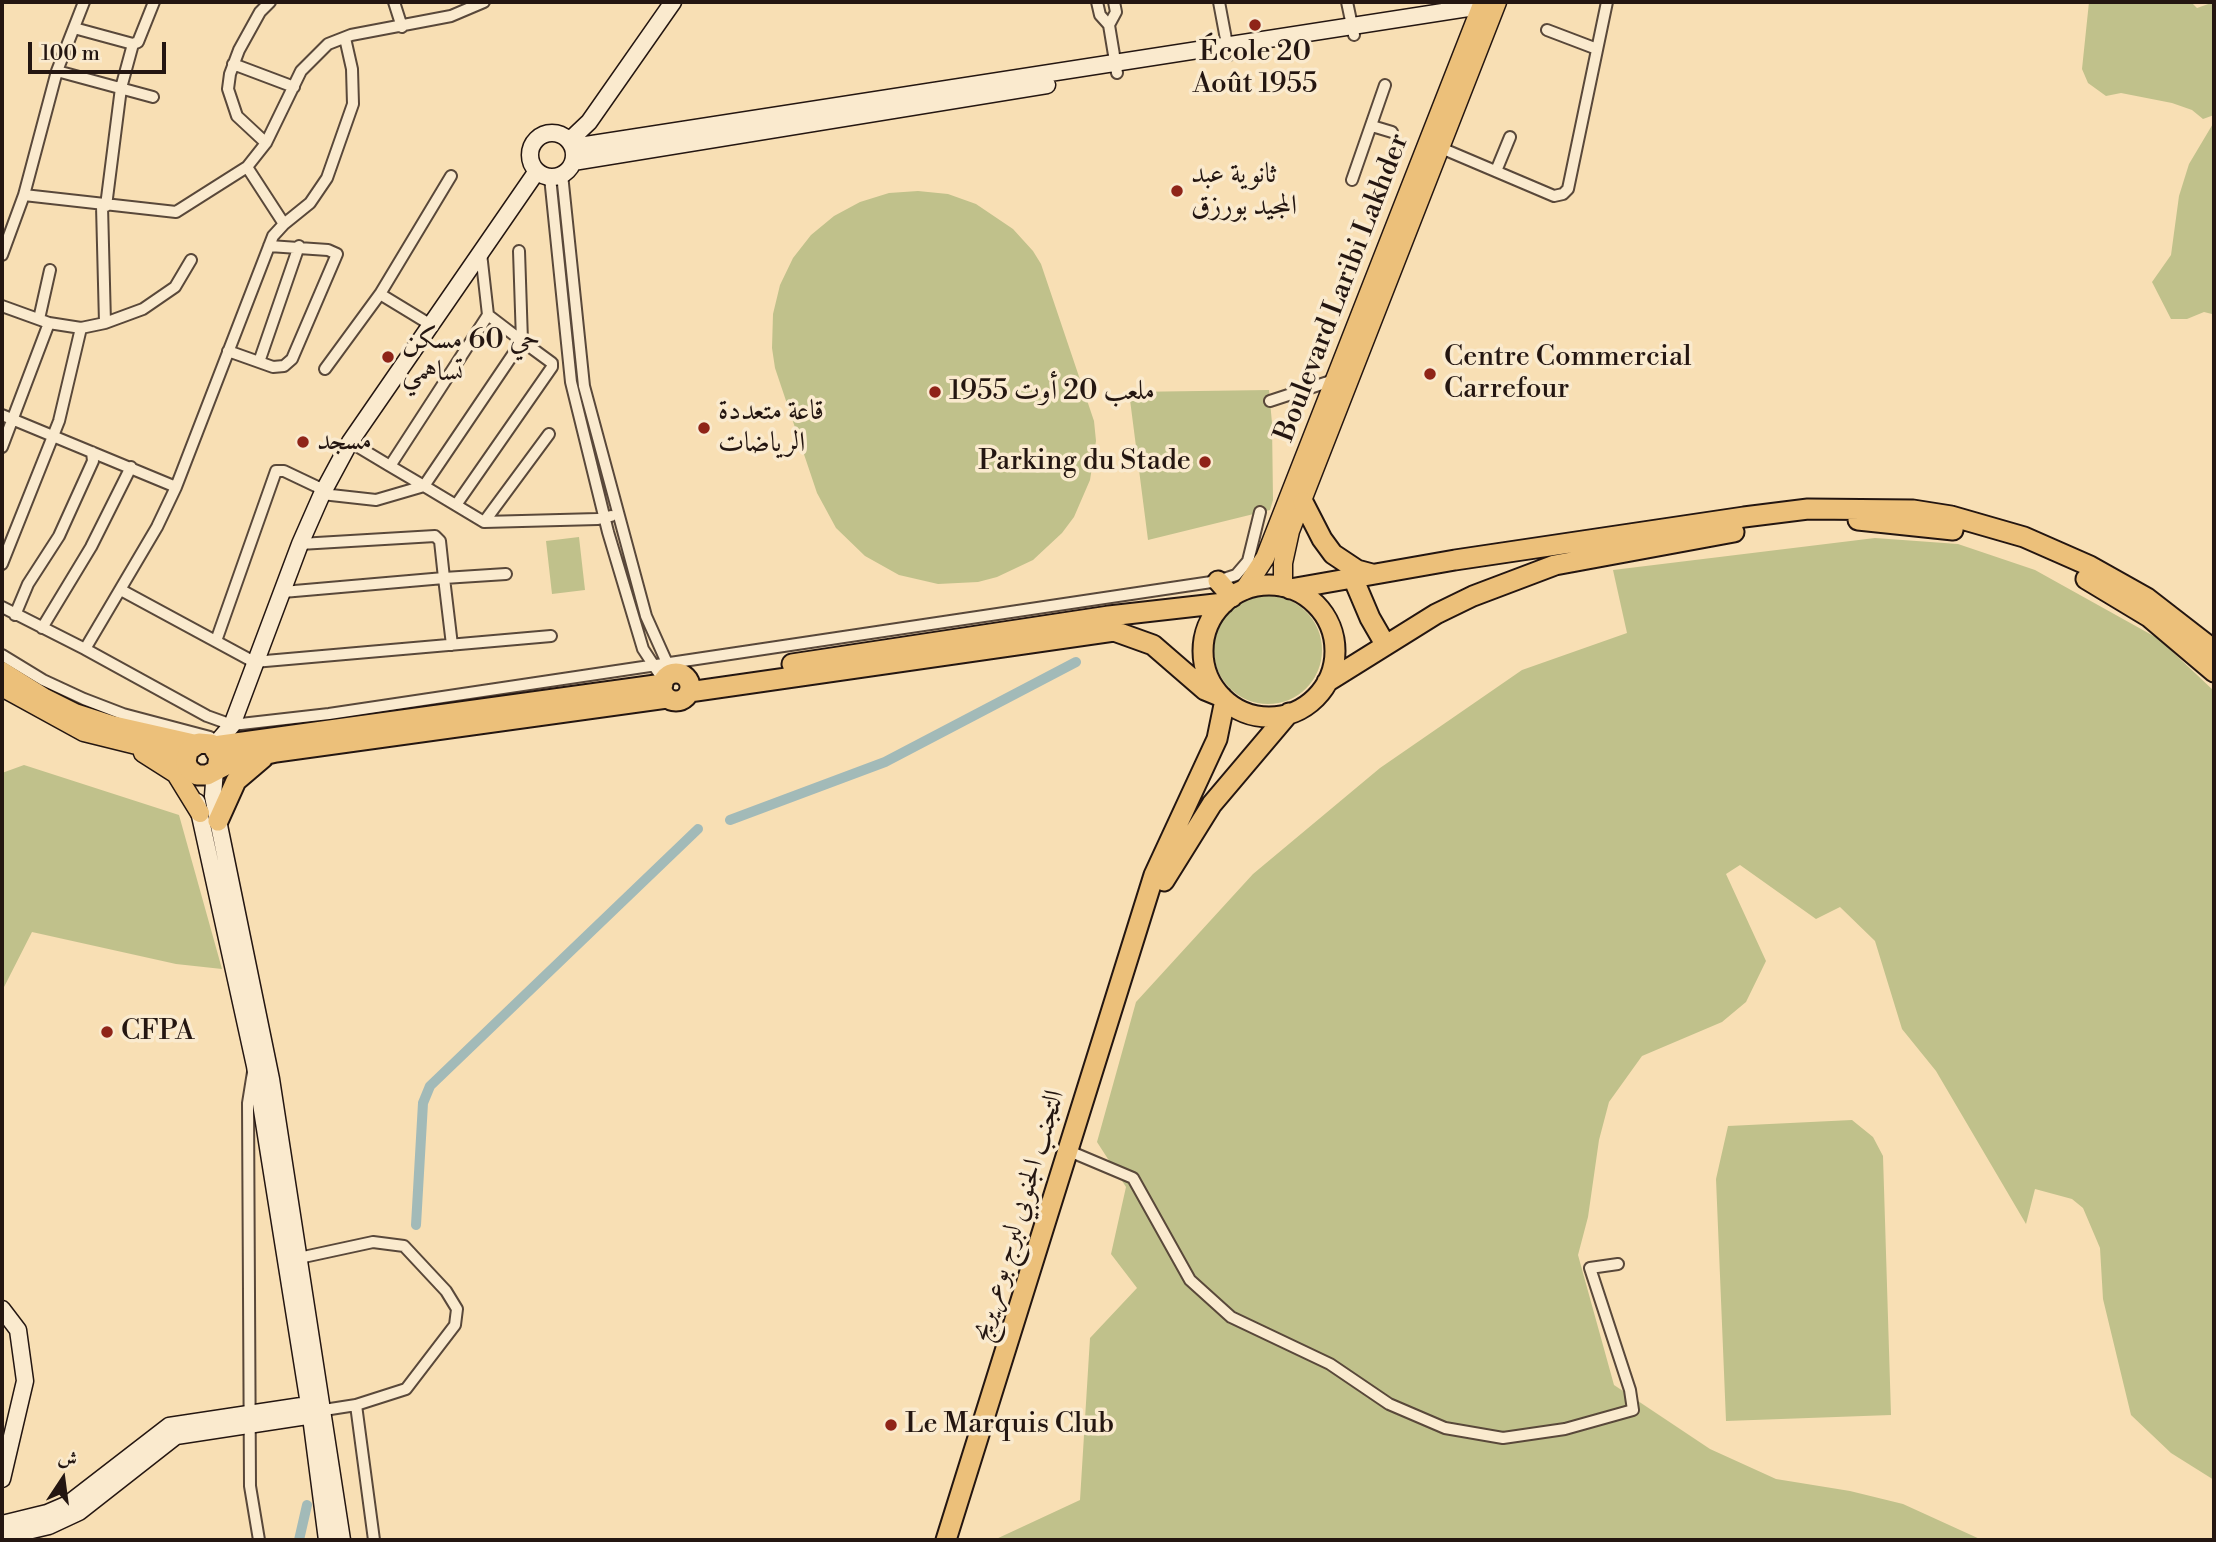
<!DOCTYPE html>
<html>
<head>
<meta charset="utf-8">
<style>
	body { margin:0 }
	#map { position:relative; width:2216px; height:1542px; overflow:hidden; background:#f8dfb4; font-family:"Libre Bodoni",Amiri,serif }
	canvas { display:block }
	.frame { position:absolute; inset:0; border:4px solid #241611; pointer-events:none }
	.north { position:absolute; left:28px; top:1444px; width:70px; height:70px; -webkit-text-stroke:5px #faeace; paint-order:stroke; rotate:13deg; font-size:19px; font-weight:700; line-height:28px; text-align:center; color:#241611 }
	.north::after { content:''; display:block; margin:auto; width:24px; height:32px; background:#241611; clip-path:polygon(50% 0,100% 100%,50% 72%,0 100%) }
	.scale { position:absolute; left:28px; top:42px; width:138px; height:32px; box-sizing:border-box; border:4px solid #241611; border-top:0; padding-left:9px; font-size:21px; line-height:24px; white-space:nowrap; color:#241611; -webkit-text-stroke:5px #faeace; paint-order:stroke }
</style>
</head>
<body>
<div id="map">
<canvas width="2216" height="1542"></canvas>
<div class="frame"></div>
<div class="north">ش</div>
<div class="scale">100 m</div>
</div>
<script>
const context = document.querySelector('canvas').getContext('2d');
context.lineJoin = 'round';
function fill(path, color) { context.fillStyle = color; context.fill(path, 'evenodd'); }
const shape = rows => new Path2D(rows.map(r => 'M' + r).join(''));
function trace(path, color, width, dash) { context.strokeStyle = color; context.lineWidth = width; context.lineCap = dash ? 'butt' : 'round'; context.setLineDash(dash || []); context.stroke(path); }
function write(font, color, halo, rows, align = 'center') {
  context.font = font + ' "Libre Bodoni",Amiri,serif'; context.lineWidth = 7; context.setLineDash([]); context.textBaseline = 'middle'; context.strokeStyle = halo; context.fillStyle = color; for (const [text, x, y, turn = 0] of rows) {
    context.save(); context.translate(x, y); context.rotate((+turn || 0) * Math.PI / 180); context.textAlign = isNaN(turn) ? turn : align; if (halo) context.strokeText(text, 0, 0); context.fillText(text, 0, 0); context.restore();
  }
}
const green = shape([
	[2089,2,2191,2,2197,8,2214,2,2214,115,2203,119,2192,110,2172,103,2121,93,2106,96,2088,83,2082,69],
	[2214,122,2214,319,2212,314,2204,312,2187,319,2171,319,2152,282,2171,255,2179,196,2189,164],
	[918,191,948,194,976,204,1013,229,1033,251,1041,264,1094,421,1096,441,1090,480,1074,517,1062,533,1033,560,997,577,978,582,938,584,899,575,865,556,836,528,817,493,775,368,772,348,773,314,780,285,793,258,811,235,834,216,860,202,889,193],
	[1269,390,1272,423,1273,500,1270,510,1148,540,1129,392],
	[579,537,585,590,552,594,546,541],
	[1875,538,1958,544,2035,570,2159,639,2214,691,2214,1480,2171,1453,2131,1415,2103,1299,2100,1248,2083,1208,2072,1199,2035,1189,2026,1224,1936,1071,1902,1029,1875,941,1840,907,1816,919,1740,865,1726,874,1766,961,1746,1002,1722,1022,1642,1056,1609,1102,1599,1140,1588,1217,1578,1255,1614,1385,1710,1449,1776,1479,1850,1491,1903,1504,1982,1540,994,1540,1080,1500,1090,1338,1137,1288,1111,1254,1126,1187,1097,1142,1136,1002,1253,874,1380,768,1522,670,1627,633,1613,570],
	'1214 650a54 54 0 1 1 108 0a54 54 0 1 1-108 0Z',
	[24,765,179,815,222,969,176,964,32,932,2,991,2,773],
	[1852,1120,1873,1137,1883,1156,1891,1415,1726,1421,1716,1179,1728,1126]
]);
const canal = shape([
	[730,820,885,762,1076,662],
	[416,1225,423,1103,430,1086,698,829],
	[299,1540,307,1505]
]);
const street = shape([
	[394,2,402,27],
	[1097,2,1100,15,1109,25,1117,73],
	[1219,2,1229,55],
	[1347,2,1354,35],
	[1109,25,1116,12,1114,2],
	[74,28,133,44,138,42,154,2],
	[1547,30,1597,49],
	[233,64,294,87],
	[57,71,153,97],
	[1372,126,1392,132],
	[266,143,237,116,228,89,230,74,239,50,260,12,270,2],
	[1441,148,1554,196,1563,194,1568,189,1607,2],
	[247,167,284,224,310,203,327,178,353,104,352,69,345,38],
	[1496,171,1510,137],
	[562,174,584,386,646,616,672,674],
	[550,177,571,382,608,532,643,649,664,681],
	[1352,180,1385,85],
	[24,195,176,212,247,167,266,143,301,71,328,44,351,35,451,16,484,2],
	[102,206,105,323],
	[106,206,121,88,133,44],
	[284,224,273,236,176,487,157,527,85,649,207,716,232,725,329,714,1218,581,1236,575,1248,561,1260,512],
	[519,251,522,341],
	[481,253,488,315],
	[2,255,24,195,57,71,84,2],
	[380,294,431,325],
	[2,306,49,323,81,328,105,323,143,309,175,287,191,260],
	[39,319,50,270],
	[228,351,273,367,284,366,292,359,337,254,328,250,269,246],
	[259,362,299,246],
	[325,369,380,294,451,176],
	[1270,401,1334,380],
	[2,415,176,487],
	[350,442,390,466],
	[2,447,49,323],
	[322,494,376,500,424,486,484,522,598,519,611,516],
	[456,505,552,367,552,363,522,341,424,486,390,466,488,315,522,341],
	[484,522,549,434],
	[300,544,435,536,440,541,444,578,506,574],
	[2,564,59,421,81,328],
	[121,590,254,662,551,636],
	[283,592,444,578,452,645],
	[2,607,85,649],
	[15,615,28,584,59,536,93,461,92,452],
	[42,628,91,547,131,467],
	[216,641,276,471,284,471,324,490],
	[2,655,43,680,84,699,123,714,210,737],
	[253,1072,248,1103,250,1486,259,1540],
	[1069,1151,1133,1178,1190,1280,1231,1317,1330,1364,1389,1404,1445,1428,1503,1438,1565,1429,1633,1410,1630,1390,1590,1268,1618,1264],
	[299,1258,373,1242,404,1246,446,1291,457,1309,455,1325,406,1389,356,1405,324,1410],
	[356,1405,374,1540]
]);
const secondary = shape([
	'530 155a22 22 0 1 1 44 0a22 22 0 1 1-44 0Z',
	[569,141,589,122,673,2],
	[573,147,1481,6],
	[573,162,1047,85],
	[214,746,232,725,300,544,322,494,350,442,537,171],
	[215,770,213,796,271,1079,342,1540],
	[197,802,255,1066,311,1417,327,1540],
	[2,1309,18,1330,25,1381,2,1479],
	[2,1524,47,1513,68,1504,169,1426,308,1405,319,1407],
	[2,1537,49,1526,79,1512,176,1436,320,1414]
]);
const primary = shape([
	[1283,587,1283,563,1290,531,1497,2],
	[1244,590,1265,558,1483,2],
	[2,671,45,698,75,713,112,725,196,744],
	[2,687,84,732,169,753,186,762],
	[143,753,176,774,200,813]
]);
const highway = shape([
	[1303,502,1322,539,1333,554,1357,570,1372,574],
	[1858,520,1953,530],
	[1353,578,1370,618,1385,644],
	[2086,579,2149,617,2214,672],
	[1218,581,1232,597],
	'1203 651a66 66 0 1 1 132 0a66 66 0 1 1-132 0Z',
	[1290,589,1455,560,1744,517,1808,509,1913,510,1951,516,2024,537,2090,566,2147,598,2214,650],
	[792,664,1109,616,1224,603],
	'662 687a14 14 0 1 1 28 0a14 14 0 1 1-28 0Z',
	[1327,682,1436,614,1473,596,1555,565,1734,532],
	[689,692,1114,631,1153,645,1205,690,1222,697],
	[214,746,663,684],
	[217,768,219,757,211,744,199,743,188,751,186,762,189,769,197,775,207,775,232,762,276,752,667,698],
	[218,821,236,781,263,758],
	[1164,881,1212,804,1289,713],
	[946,1540,1154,875,1217,739,1225,700]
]);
const markers = [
	[1255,25,7,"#8f2418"],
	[1177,191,7,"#8f2418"],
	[388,357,7,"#8f2418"],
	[1430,374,7,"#8f2418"],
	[935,392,7,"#8f2418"],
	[704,428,7,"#8f2418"],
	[303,442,7,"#8f2418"],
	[1205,462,7,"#8f2418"],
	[107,1032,7,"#8f2418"],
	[891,1425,7,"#8f2418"]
];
const poiNames = [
	["École 20",1255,53,"center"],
	["Août 1955",1255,85,"center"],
	["ثانوية عبد",1191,175],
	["المجيد بورزق",1191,207],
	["حي 60 مسكن",402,341],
	["تساهمي",402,373],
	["Centre Commercial",1444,358],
	["Carrefour",1444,390],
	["ملعب 20 أوت 1955",949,392],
	["قاعة متعددة",718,412],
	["الرياضات",718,444],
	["مسجد",317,442],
	["Parking du Stade",1191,462,"right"],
	["CFPA",121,1032],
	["Le Marquis Club",905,1425]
];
const streetNames = [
	["Boulevard Laribi Lakhder",1343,288,-69],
	["التجنب الجنوبي لبرج بوعريريج",1019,1216,-73]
];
fill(green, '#c0c18b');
trace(canal, '#a2bab8', 10);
trace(street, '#59483a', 14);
trace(secondary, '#241611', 19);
trace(primary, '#241611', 21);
trace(highway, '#241611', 23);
trace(street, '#faeace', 10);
trace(secondary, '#faeace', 16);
trace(primary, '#ecc07a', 18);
trace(highway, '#ecc07a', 19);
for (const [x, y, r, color] of markers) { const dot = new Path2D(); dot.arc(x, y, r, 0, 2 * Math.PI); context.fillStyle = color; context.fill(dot); trace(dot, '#faeace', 2.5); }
write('28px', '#241611', '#faeace', poiNames, 'left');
write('28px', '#241611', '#faeace', streetNames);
</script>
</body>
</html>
